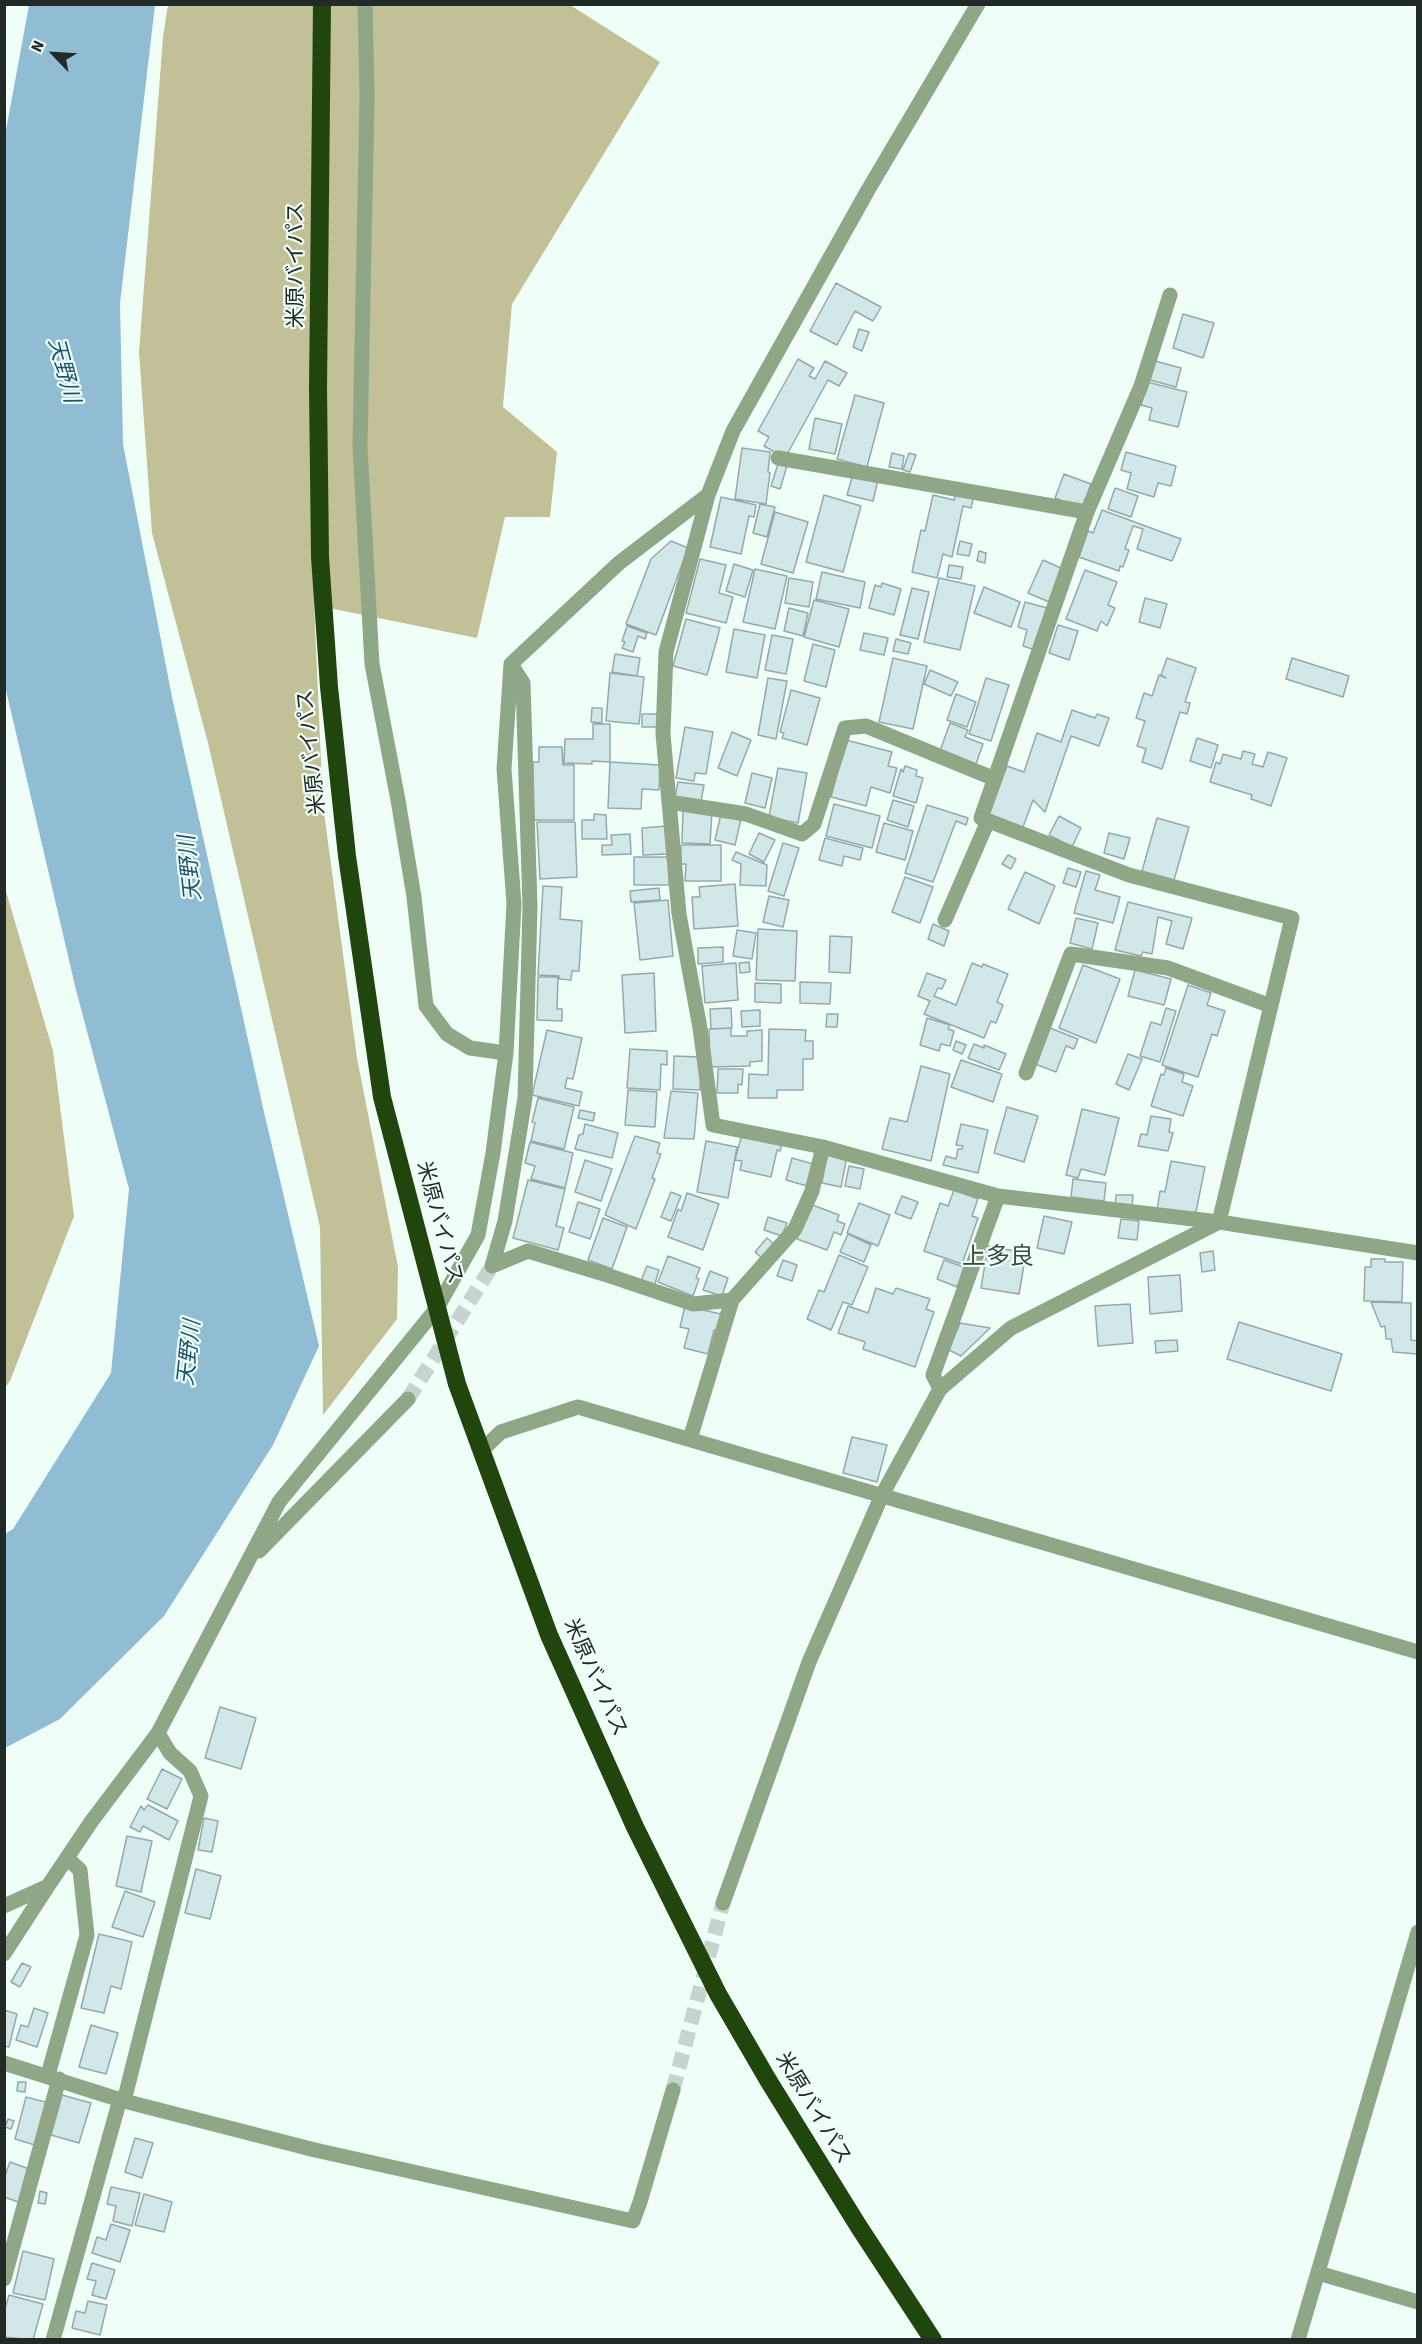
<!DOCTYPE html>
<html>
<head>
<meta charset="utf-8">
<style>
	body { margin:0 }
	#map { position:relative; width:1422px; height:2344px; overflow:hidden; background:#effff8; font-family:"Source Sans 3",sans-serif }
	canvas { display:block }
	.frame { position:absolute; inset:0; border:6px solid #222a27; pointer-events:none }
	.north { position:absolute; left:24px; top:24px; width:60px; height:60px; -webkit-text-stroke:4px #effff8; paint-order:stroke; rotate:295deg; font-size:16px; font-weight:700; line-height:24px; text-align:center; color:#222a27 }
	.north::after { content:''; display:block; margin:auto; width:21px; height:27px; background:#222a27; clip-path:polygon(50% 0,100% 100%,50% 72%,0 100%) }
</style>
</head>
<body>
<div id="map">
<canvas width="1422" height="2344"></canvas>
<div class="frame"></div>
<div class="north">N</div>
</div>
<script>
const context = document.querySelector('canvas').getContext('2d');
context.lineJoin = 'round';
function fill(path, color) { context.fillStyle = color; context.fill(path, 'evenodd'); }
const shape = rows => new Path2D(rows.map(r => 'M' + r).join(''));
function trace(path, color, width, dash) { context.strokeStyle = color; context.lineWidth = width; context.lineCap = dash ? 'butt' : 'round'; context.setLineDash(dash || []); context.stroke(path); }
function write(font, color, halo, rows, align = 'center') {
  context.font = font + ' "Source Sans 3","Noto Sans JP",sans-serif'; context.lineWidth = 4.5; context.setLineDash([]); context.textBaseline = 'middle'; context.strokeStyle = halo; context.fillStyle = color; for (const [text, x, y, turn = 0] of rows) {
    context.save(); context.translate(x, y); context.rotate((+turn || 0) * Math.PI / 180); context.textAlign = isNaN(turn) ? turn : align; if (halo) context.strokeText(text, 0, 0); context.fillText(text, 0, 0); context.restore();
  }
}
const forest = shape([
	[168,5,570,5,660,62,512,304,503,407,557,452,550,517,505,517,477,638,314,605,323,805,357,1058,398,1267,397,1319,323,1415,320,1227,208,743,152,533,139,352,163,37],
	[5,888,53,1051,74,1216,10,1381,5,1388]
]);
const water = shape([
	[29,5,155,5,120,303,123,444,172,697,264,1112,319,1346,273,1445,164,1616,60,1719,5,1748,5,1534,13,1529,111,1373,129,1189,76,990,5,686,4,141]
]);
const building = shape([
	[836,283,881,307,873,321,855,311,837,345,810,331,836,283],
	[1183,314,1214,323,1203,358,1173,348,1183,314],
	[859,329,869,332,862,351,853,347,859,329],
	[798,359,814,368,809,376,815,379,825,361,847,373,839,386,828,380,785,458,764,446,769,437,758,431,798,359],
	[1155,361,1181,368,1176,387,1150,380,1155,361],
	[1147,382,1187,392,1178,427,1149,420,1152,408,1141,405,1147,382],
	[855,395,884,403,867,467,837,459,855,395],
	[815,418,842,424,835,454,809,449,815,418],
	[742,448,770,452,768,472,770,473,766,504,735,499,742,448],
	[1126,452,1176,466,1171,486,1158,483,1154,497,1127,489,1131,473,1121,470,1126,452],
	[892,453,904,456,902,469,889,467,892,453],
	[909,453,916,455,910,472,903,470,909,453],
	[778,464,787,466,780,489,771,486,778,464],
	[853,474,878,480,873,501,847,495,853,474],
	[1064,474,1091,484,1082,508,1055,498,1064,474],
	[1115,488,1138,496,1131,517,1108,509,1115,488],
	[957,491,974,495,971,508,963,506,952,557,943,554,937,578,912,572,921,530,925,531,933,495,954,500,957,491],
	[824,495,861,506,843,572,806,562,824,495],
	[721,497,756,505,754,517,749,516,741,554,710,547,721,497],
	[760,504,775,507,767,537,753,533,760,504],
	[1102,510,1181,539,1172,561,1137,549,1143,529,1133,526,1125,549,1129,550,1123,567,1120,566,1119,571,1079,557,1088,531,1093,533,1102,510],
	[775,512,808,522,793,573,761,564,775,512],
	[671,541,688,548,656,635,626,624,651,559,671,541],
	[960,541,972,544,969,556,957,554,960,541],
	[979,551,986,553,985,563,977,561,979,551],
	[700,559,726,565,719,593,733,597,726,623,686,613,700,559],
	[1043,560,1063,569,1049,602,1028,593,1043,560],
	[734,564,753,570,745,597,726,591,734,564],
	[949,565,963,567,961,579,947,577,949,565],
	[755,569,787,576,775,629,743,622,755,569],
	[1085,570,1117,582,1108,605,1115,608,1107,626,1101,621,1097,631,1066,619,1085,570],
	[822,572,865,582,860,608,816,599,822,572],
	[789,578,813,582,809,607,785,603,789,578],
	[939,578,975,586,960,650,924,642,939,578],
	[882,583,901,589,894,615,869,608,875,585,881,587,882,583],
	[984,587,1020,602,1011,627,974,613,984,587],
	[912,588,929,592,918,639,900,635,912,588],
	[1145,598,1167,604,1160,628,1139,622,1145,598],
	[814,600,849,609,839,647,804,637,814,600],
	[1025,602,1047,608,1035,650,1023,646,1027,630,1018,627,1025,602],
	[789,608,808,613,803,636,784,631,789,608],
	[686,619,720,628,707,675,673,666,686,619],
	[1058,625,1078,631,1069,660,1049,653,1058,625],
	[627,626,647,633,645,639,638,636,633,652,622,648,625,642,622,641,627,626],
	[734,629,765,635,757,678,726,672,734,629],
	[864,633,888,638,884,655,860,650,864,633],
	[772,635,793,639,786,674,765,670,772,635],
	[896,639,911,643,908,654,893,651,896,639],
	[813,644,835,650,826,687,804,681,813,644],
	[615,654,640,658,637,676,612,672,615,654],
	[893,658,927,666,913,729,879,722,893,658],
	[1167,658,1196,668,1185,702,1190,703,1187,714,1180,712,1162,769,1142,762,1146,749,1137,746,1145,721,1136,718,1144,693,1152,696,1159,675,1166,678,1161,675,1167,658],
	[1292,658,1349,676,1343,697,1286,679,1292,658],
	[930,670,958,682,951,696,924,684,930,670],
	[610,673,644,677,639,724,606,721,610,673],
	[768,678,787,681,776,739,758,735,768,678],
	[986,678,1009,685,991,741,969,734,986,678],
	[791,690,820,698,807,745,782,738,784,733,780,732,791,690],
	[956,694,976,702,967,727,947,720,956,694],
	[592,708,602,708,602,723,591,722,592,708],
	[1072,710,1095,718,1097,714,1109,718,1099,746,1071,736,1045,812,1033,800,1023,827,989,815,1007,766,1024,772,1037,733,1061,742,1072,710],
	[642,714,657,714,657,727,642,727,642,714],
	[950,723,968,730,965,737,983,744,976,764,940,751,950,723],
	[593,724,610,724,610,762,592,761,592,764,564,763,565,739,593,739,593,724],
	[685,727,713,732,706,774,695,773,694,781,676,778,685,727],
	[732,732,751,740,737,776,718,768,732,732],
	[1197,738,1218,745,1211,768,1190,761,1197,738],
	[846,740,892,752,888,766,897,768,890,793,871,787,866,806,831,797,846,740],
	[539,747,562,747,563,765,574,765,574,820,534,820,533,762,539,762,539,747],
	[1243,751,1255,754,1252,764,1263,767,1268,752,1287,758,1271,806,1251,799,1252,795,1210,782,1216,762,1220,764,1223,754,1241,759,1243,751],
	[610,762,660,765,659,790,642,789,641,809,608,808,610,762],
	[905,766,917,770,916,776,923,778,916,803,893,796,901,769,903,772,905,766],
	[778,768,807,773,798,823,769,817,778,768],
	[752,773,772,778,765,808,745,803,752,773],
	[678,782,704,785,701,801,675,798,678,782],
	[893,800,914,806,908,827,887,820,893,800],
	[834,804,880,816,872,848,826,836,834,804],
	[927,805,968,818,966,825,956,821,933,882,905,873,927,805],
	[683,810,712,811,710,844,682,843,683,810],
	[594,814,606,815,607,839,582,839,582,820,594,820,594,814],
	[721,814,741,819,735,845,715,840,721,814],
	[1059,816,1081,828,1072,847,1049,835,1059,816],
	[1157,818,1189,827,1174,880,1142,871,1157,818],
	[537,822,575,822,577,877,540,879,537,822],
	[884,823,913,831,905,860,876,852,884,823],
	[667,826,668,854,643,855,642,828,667,826],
	[759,833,775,840,764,862,749,854,759,833],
	[1109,833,1130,838,1124,859,1104,853,1109,833],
	[630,834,631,854,602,855,602,845,612,845,611,835,630,834],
	[825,838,863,848,860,860,844,856,842,866,819,860,825,838],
	[783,843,799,848,784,896,768,891,783,843],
	[681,845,721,845,721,881,685,881,686,864,681,864,681,845],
	[736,852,767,865,766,886,740,885,741,864,732,860,736,852],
	[1008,855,1016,859,1011,869,1002,864,1008,855],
	[634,857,669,857,669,885,634,885,634,857],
	[1068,868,1081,872,1076,887,1063,883,1068,868],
	[1086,871,1100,875,1095,890,1120,897,1113,923,1074,913,1086,871],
	[1025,872,1055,886,1039,924,1008,909,1025,872],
	[905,877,933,887,920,923,892,912,905,877],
	[735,884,738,926,694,929,692,897,700,897,699,887,735,884],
	[543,886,562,887,560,919,582,921,579,971,572,971,571,980,559,979,559,976,538,975,543,886],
	[659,888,660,900,631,902,630,891,659,888],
	[769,896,789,900,783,927,763,922,769,896],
	[668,900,673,956,640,960,634,903,668,900],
	[1128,902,1192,918,1183,949,1166,944,1172,921,1158,917,1152,954,1143,952,1141,956,1115,950,1128,902],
	[1076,918,1098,923,1092,949,1070,943,1076,918],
	[933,924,949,931,944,946,928,939,933,924],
	[758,929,797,931,795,981,756,980,758,929],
	[737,930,756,933,752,959,733,956,737,930],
	[830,936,852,937,850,973,829,972,830,936],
	[723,947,723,962,698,964,698,948,723,947],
	[749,962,750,972,740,973,739,963,749,962],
	[736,963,738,1000,705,1003,702,966,736,963],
	[972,963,982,967,983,964,1008,974,997,1002,1003,1005,996,1023,991,1021,984,1038,924,1014,930,1001,918,996,927,973,946,980,942,989,938,988,934,996,956,1005,972,963],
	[1083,965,1120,979,1096,1043,1059,1028,1083,965],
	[1135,970,1171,979,1164,1005,1128,996,1135,970],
	[654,973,656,1031,625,1033,622,975,654,973],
	[538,977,558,977,557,1009,562,1009,562,1021,537,1020,538,977],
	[800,982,831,983,830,1004,800,1003,800,982],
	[755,983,781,984,781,1003,755,1002,755,983],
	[1188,985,1211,993,1207,1005,1225,1011,1217,1036,1212,1034,1198,1077,1162,1065,1188,985],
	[731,1008,732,1028,711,1029,710,1009,731,1008],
	[1166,1008,1176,1011,1160,1062,1140,1056,1151,1022,1161,1025,1166,1008],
	[760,1010,760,1026,742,1027,741,1011,760,1010],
	[827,1014,838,1014,837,1027,826,1027,827,1014],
	[927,1018,950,1025,948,1029,954,1031,950,1046,941,1044,939,1051,920,1045,927,1018],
	[731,1028,731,1036,747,1036,747,1031,762,1030,762,1061,750,1062,750,1066,710,1067,709,1029,731,1028],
	[1050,1028,1078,1039,1074,1049,1066,1046,1056,1072,1035,1064,1050,1028],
	[769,1029,806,1030,805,1041,813,1041,813,1059,803,1059,803,1090,777,1090,777,1098,748,1098,749,1074,768,1075,769,1029],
	[547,1030,582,1038,573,1079,567,1078,565,1088,582,1092,579,1106,532,1095,547,1030],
	[956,1041,966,1045,962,1054,953,1050,956,1041],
	[974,1044,984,1048,984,1045,1006,1054,999,1070,968,1058,974,1044],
	[630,1049,667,1051,667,1065,661,1064,660,1090,627,1088,630,1049],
	[1128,1054,1142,1059,1129,1090,1116,1084,1128,1054],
	[674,1056,701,1057,700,1090,673,1089,674,1056],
	[961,1060,1002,1074,993,1102,951,1087,961,1060],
	[921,1066,950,1074,931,1161,882,1149,890,1118,907,1122,921,1066],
	[1166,1068,1184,1074,1182,1082,1193,1086,1183,1116,1151,1106,1161,1074,1164,1075,1166,1068],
	[718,1069,743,1069,742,1085,738,1084,738,1093,717,1093,718,1069],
	[628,1090,657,1092,655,1127,625,1125,628,1090],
	[671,1091,698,1093,694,1139,664,1138,671,1091],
	[538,1098,574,1107,564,1149,531,1141,535,1123,532,1122,538,1098],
	[1007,1107,1038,1116,1024,1162,994,1153,1007,1107],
	[1082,1109,1119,1118,1105,1175,1081,1169,1078,1178,1066,1175,1082,1109],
	[580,1110,595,1113,593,1121,578,1118,580,1110],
	[1151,1116,1171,1119,1169,1132,1173,1133,1168,1151,1138,1146,1141,1134,1147,1135,1151,1116],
	[585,1124,618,1133,612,1158,575,1149,579,1135,583,1134,585,1124],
	[961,1124,988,1130,978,1173,943,1165,946,1156,956,1159,958,1149,962,1149,963,1146,956,1145,961,1124],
	[742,1134,782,1143,780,1151,777,1150,771,1177,740,1170,742,1161,735,1160,742,1134],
	[635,1136,660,1143,657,1153,661,1154,652,1178,655,1179,636,1229,605,1215,635,1136],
	[706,1141,737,1147,728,1198,697,1192,706,1141],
	[530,1142,573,1153,565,1188,531,1179,535,1166,525,1163,530,1142],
	[827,1152,847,1156,841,1187,822,1183,827,1152],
	[792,1158,813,1164,807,1186,786,1180,792,1158],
	[585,1160,612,1169,601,1201,575,1192,585,1160],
	[1171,1161,1205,1167,1195,1217,1157,1210,1160,1191,1165,1192,1171,1161],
	[849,1166,864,1169,860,1189,845,1186,849,1166],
	[1073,1179,1106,1183,1104,1201,1071,1197,1073,1179],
	[528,1180,565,1189,556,1226,564,1228,558,1250,513,1238,528,1180],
	[954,1190,978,1199,972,1216,978,1218,962,1264,924,1251,940,1203,948,1206,954,1190],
	[671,1192,681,1196,671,1221,661,1217,671,1192],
	[687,1193,719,1204,703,1250,668,1237,678,1209,681,1211,687,1193],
	[1116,1195,1133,1195,1132,1206,1115,1205,1116,1195],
	[902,1196,918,1202,911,1219,895,1213,902,1196],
	[578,1202,600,1209,590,1239,569,1232,578,1202],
	[859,1203,890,1215,878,1246,847,1233,859,1203],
	[810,1204,839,1215,837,1221,845,1224,841,1235,834,1232,827,1250,797,1239,810,1204],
	[1044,1216,1072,1222,1064,1254,1037,1248,1044,1216],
	[768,1217,787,1223,782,1236,764,1230,768,1217],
	[603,1218,627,1227,612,1269,588,1260,603,1218],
	[1121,1219,1139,1221,1137,1240,1118,1238,1121,1219],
	[848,1234,871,1245,864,1262,840,1252,848,1234],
	[767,1238,775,1245,763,1259,755,1252,767,1238],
	[988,1246,1026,1253,1019,1294,981,1288,988,1246],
	[1213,1251,1215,1270,1202,1272,1200,1253,1213,1251],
	[839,1255,868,1267,852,1305,843,1302,831,1330,807,1319,819,1290,824,1292,839,1255],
	[668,1256,700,1268,696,1278,699,1279,693,1296,658,1282,668,1256],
	[1371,1259,1385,1259,1385,1262,1403,1262,1402,1302,1364,1301,1365,1267,1371,1267,1371,1259],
	[783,1260,797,1265,792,1281,777,1276,783,1260],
	[944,1260,964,1267,957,1287,937,1279,944,1260],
	[647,1266,659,1270,654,1287,641,1281,647,1266],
	[710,1271,728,1278,722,1296,703,1290,710,1271],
	[1180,1275,1182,1311,1150,1314,1148,1277,1180,1275],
	[876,1288,893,1294,896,1288,930,1299,926,1309,934,1312,915,1367,863,1349,865,1342,838,1333,848,1306,868,1313,876,1288],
	[1371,1302,1411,1303,1411,1340,1418,1341,1418,1354,1393,1352,1391,1339,1386,1339,1385,1326,1381,1327,1371,1302],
	[1130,1304,1133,1343,1098,1346,1095,1306,1130,1304],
	[685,1306,721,1314,717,1331,714,1330,708,1354,684,1348,689,1329,680,1327,685,1306],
	[1239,1322,1342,1354,1331,1391,1227,1359,1239,1322],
	[960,1323,990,1328,961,1356,949,1350,960,1323],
	[1177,1340,1178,1351,1156,1353,1155,1341,1177,1340],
	[852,1437,887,1445,877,1482,843,1473,852,1437],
	[220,1707,256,1718,241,1769,205,1758,220,1707],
	[162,1769,182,1779,167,1809,147,1799,162,1769],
	[148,1805,178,1821,169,1840,143,1826,140,1832,130,1827,141,1806,144,1810,148,1805],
	[204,1818,218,1821,212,1852,198,1850,204,1818],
	[127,1836,152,1841,141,1892,116,1886,127,1836],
	[196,1869,221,1876,210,1919,185,1913,196,1869],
	[125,1891,155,1902,143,1937,112,1927,125,1891],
	[99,1934,132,1942,121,1989,111,1986,104,2013,81,2008,99,1934],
	[22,1963,31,1967,20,1987,11,1982,22,1963],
	[34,2008,48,2013,37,2047,16,2040,21,2025,28,2027,34,2008],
	[4,2010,17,2014,9,2047,4,2046,4,2010],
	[91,2025,118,2033,106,2074,79,2067,91,2025],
	[18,2082,26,2082,25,2092,17,2091,18,2082],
	[62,2095,91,2103,79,2143,51,2135,62,2095],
	[26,2097,49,2103,38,2146,15,2139,26,2097],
	[8,2119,14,2121,11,2129,5,2127,8,2119],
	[135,2138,153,2143,142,2178,125,2172,135,2138],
	[10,2162,32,2170,21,2203,4,2197,4,2178,10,2162],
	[111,2187,140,2193,132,2226,113,2221,116,2206,107,2204,111,2187],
	[40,2191,47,2193,45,2204,38,2203,40,2191],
	[144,2194,172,2202,164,2232,135,2225,144,2194],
	[111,2224,130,2230,120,2262,92,2253,97,2237,106,2240,111,2224],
	[23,2251,54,2259,45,2300,13,2293,23,2251],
	[92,2263,115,2270,106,2299,92,2295,96,2281,87,2279,92,2263],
	[9,2295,43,2304,33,2340,4,2337,4,2312,9,2295],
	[88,2301,107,2305,100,2335,72,2328,76,2311,85,2313,88,2301]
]);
const minorTunnel = shape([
	[408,1399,492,1266],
	[673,2090,723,1903]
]);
const minor = shape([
	[365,4,367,96,360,447,372,664,398,800,414,897,426,1006,447,1034,470,1048,506,1053],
	[978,4,868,190,733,431,708,495,666,652,663,734,679,914,700,1028,713,1125,823,1147,998,1196,1219,1222,1418,1253],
	[778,458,1087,512],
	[669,802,746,814,802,834,814,824,845,728,866,726,995,779],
	[945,920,988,821],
	[1026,1073,1071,954,1168,968,1271,1006],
	[492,1266,505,1221,525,1098,530,906,523,683,511,664],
	[492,1266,528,1251,604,1274,693,1304,732,1300],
	[940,1389,933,1375,998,1196],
	[690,1439,732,1300,795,1229,812,1191,823,1147],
	[481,1451,501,1432,578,1407,1418,1652],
	[259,1551,408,1399],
	[723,1903,809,1662,882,1495,940,1389,1011,1328,1219,1222,1292,918,1129,875,981,818,1087,512,1141,386,1170,295],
	[4,1906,48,1886,91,1822,158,1733,279,1502,437,1308,478,1235,493,1153,506,1053,514,904,504,769,511,664,619,563,708,495],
	[4,1954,48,1886],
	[4,2063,124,2101,315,2150,633,2221,640,2202,673,2090],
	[48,2075,87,1935,80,1870,67,1858],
	[124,2101,201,1796,190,1771,170,1753,158,1733],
	[1318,2273,1418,2302],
	[4,2279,59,2079],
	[53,2340,120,2099],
	[1298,2340,1418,1932]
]);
const highway = shape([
	[322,4,318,388,320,557,329,687,347,856,382,1097,457,1384,549,1635,635,1827,718,1994,768,2080,859,2227,933,2340]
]);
const streetNames = [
	["米原バイパス",297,265,-90],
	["米原バイパス",313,752,-96],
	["米原バイパス",438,1223,75],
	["米原バイパス",594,1678,66],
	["米原バイパス",812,2109,59]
];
const waterNames = [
	["天野川",62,371,75],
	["天野川",192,868,-96],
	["天野川",191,1353,-84]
];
const quarterNames = [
	["上多良",998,1259]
];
fill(forest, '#c1c096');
fill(water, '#90bdd3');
fill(building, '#d1e7e8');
trace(building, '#94aaaa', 1.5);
trace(minorTunnel, '#c6d4ce', 15, [15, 8]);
trace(minor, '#8fa787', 15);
trace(highway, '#20460d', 18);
write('21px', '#222a27', '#effff8', streetNames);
write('italic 22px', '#1e566e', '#effff8', waterNames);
write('24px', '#394a43', '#effff8', quarterNames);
</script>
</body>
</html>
